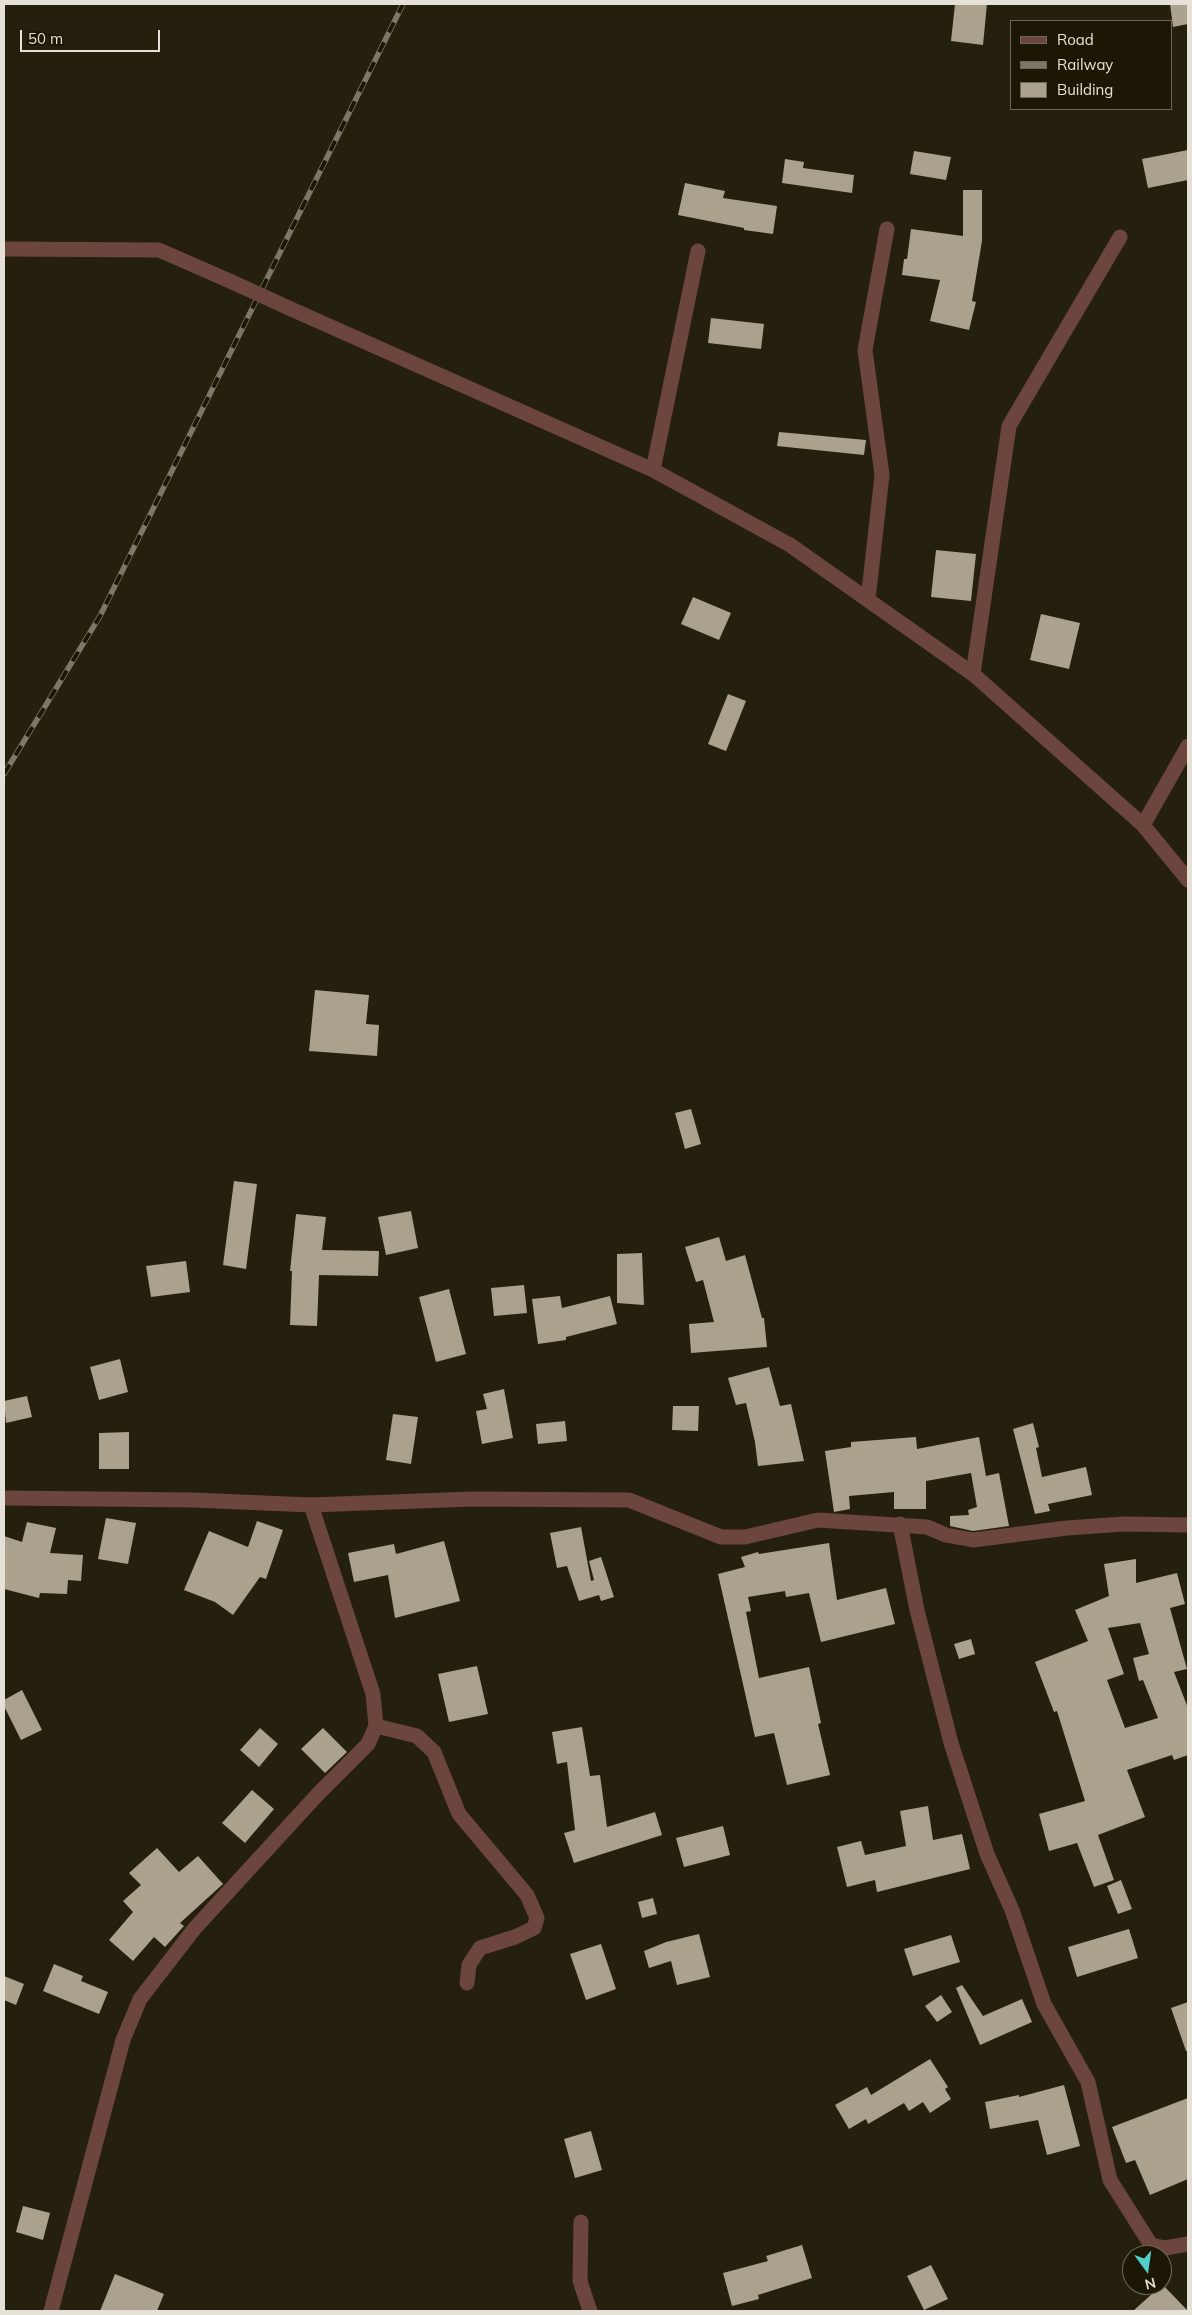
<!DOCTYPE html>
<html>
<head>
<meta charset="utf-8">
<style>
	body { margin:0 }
	#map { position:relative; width:1192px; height:2315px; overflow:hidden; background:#251f0e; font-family:Mulish,sans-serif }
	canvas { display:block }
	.frame { position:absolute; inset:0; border:5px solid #e5e1d6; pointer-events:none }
	.legend { position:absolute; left:1010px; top:20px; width:162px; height:90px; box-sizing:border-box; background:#1c1605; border:1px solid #6c6759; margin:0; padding:6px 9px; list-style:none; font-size:15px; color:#e5e1d6 }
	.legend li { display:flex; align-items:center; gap:10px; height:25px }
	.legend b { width:25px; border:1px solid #6c6759 }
	.north { position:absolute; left:1122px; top:2245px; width:50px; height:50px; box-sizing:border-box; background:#1c1605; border:1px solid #6c6759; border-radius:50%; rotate:166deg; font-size:14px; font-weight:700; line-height:20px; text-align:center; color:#e5e1d6 }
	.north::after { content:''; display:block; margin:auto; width:18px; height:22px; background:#52cdcc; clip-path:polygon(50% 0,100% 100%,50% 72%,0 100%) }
	.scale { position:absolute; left:20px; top:30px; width:140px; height:22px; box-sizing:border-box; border:2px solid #e5e1d6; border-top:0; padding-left:6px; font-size:15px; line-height:18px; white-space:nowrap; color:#e5e1d6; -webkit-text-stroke:4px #1c1605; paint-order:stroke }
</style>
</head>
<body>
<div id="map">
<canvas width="1192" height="2315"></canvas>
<div class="frame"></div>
<ul class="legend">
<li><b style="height:6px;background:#6c453d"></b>Road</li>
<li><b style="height:6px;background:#7c7769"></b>Railway</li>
<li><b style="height:14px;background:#aaa28d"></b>Building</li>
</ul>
<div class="north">N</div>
<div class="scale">50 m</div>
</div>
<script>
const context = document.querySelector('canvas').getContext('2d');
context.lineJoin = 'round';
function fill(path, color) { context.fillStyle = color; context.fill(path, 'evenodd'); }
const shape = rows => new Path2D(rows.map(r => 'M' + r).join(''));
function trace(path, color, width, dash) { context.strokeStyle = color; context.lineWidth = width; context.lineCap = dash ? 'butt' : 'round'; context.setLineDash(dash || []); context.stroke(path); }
const building = shape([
	[955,4,987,4,983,45,951,41],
	[1170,4,1188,4,1188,24,1173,27],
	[1188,150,1188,180,1148,188,1142,159],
	[914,151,951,157,946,180,910,174],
	[785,159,804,162,803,168,854,175,852,193,782,183],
	[685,183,725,191,723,198,777,206,773,234,744,230,744,228,678,215],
	[963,190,982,190,982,241,972,301,976,302,969,330,930,321,940,280,902,275,904,259,907,259,911,229,963,236],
	[711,318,764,324,761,349,708,343],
	[779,432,866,440,864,455,777,446],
	[936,550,976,554,971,601,931,597],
	[693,597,731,613,719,640,681,624],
	[1041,614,1080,623,1069,669,1030,660],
	[728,694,746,701,726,751,708,744],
	[315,990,369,995,366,1024,379,1025,377,1056,309,1051],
	[691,1109,701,1144,685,1149,675,1113],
	[234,1181,257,1184,246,1269,223,1265],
	[411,1211,418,1248,386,1255,378,1217],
	[296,1214,326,1217,322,1250,379,1251,378,1276,319,1275,317,1326,290,1325,292,1271,290,1271],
	[719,1237,726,1261,745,1255,762,1318,764,1318,767,1347,691,1353,689,1324,714,1322,703,1280,696,1282,685,1247],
	[642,1253,644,1305,617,1303,617,1254],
	[186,1261,190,1292,151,1297,146,1266],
	[524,1285,527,1313,494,1316,491,1288],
	[449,1289,466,1354,436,1362,419,1297],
	[560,1296,562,1308,610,1296,617,1324,566,1337,566,1340,538,1344,532,1299],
	[120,1359,128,1392,99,1400,90,1367],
	[769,1367,780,1406,791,1404,804,1461,758,1466,755,1442,746,1403,736,1405,728,1378],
	[504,1389,513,1438,482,1444,476,1411,487,1409,483,1394],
	[27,1396,32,1417,6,1423,4,1401],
	[673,1406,699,1406,698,1431,672,1430],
	[393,1414,418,1417,411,1464,386,1460],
	[565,1421,567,1441,538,1444,536,1424],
	[1033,1423,1039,1447,1036,1448,1042,1477,1086,1467,1092,1495,1048,1504,1050,1511,1035,1514,1013,1429],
	[129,1432,129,1469,99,1469,99,1433],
	[916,1437,917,1449,979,1437,986,1476,999,1473,1009,1526,973,1531,950,1526,950,1516,969,1515,968,1510,977,1507,971,1473,926,1481,926,1509,894,1509,894,1492,849,1496,850,1509,834,1512,825,1451,851,1447,851,1442],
	[106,1518,136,1523,128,1564,98,1559],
	[257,1521,283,1530,266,1579,260,1577,233,1615,215,1602,184,1590,209,1531,248,1547],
	[27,1522,56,1528,50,1553,83,1555,81,1581,68,1580,67,1594,40,1593,39,1598,4,1589,4,1536,22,1542],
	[581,1527,591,1581,594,1580,589,1561,601,1557,614,1597,601,1601,599,1595,579,1601,567,1566,557,1568,550,1533],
	[444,1541,460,1601,395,1618,388,1575,354,1582,348,1553,394,1544,396,1554],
	[829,1543,837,1600,886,1588,895,1624,821,1642,809,1593,786,1597,785,1591,748,1597,751,1611,746,1612,759,1678,809,1667,821,1723,818,1724,830,1775,787,1785,774,1733,755,1737,718,1574,745,1567,741,1557,758,1552,759,1554],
	[1136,1559,1136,1583,1177,1573,1185,1604,1170,1608,1187,1669,1174,1672,1188,1708,1188,1755,1174,1760,1172,1755,1127,1770,1145,1817,1098,1835,1114,1880,1094,1887,1077,1843,1049,1851,1039,1814,1085,1801,1057,1711,1054,1712,1035,1662,1088,1641,1075,1610,1109,1596,1104,1564],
	[1140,1623,1149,1654,1133,1658,1139,1681,1143,1680,1158,1718,1125,1728,1107,1680,1124,1674,1108,1628],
	[971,1639,975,1654,959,1659,954,1644],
	[477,1666,488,1714,449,1722,438,1674],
	[22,1690,42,1730,21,1740,4,1706,4,1700],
	[582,1727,590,1776,600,1775,607,1827,655,1812,662,1835,574,1863,564,1833,575,1830,567,1762,557,1764,552,1732],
	[260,1728,278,1744,259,1767,240,1750],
	[323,1728,347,1752,325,1773,301,1749],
	[252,1790,274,1809,245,1843,222,1823],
	[928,1806,933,1840,962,1834,970,1869,877,1892,875,1880,847,1887,837,1847,861,1841,865,1855,906,1846,900,1811],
	[723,1826,730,1855,684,1867,676,1838],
	[157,1848,179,1872,198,1856,223,1884,180,1923,184,1926,165,1947,154,1937,133,1961,109,1940,133,1912,123,1901,141,1885,129,1873],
	[1121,1880,1132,1909,1118,1914,1107,1886],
	[653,1898,657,1914,642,1918,638,1902],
	[1129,1929,1138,1958,1077,1977,1068,1947],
	[699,1934,710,1977,677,1985,671,1961,649,1968,644,1951,666,1942],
	[951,1935,960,1962,913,1976,904,1949],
	[601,1944,616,1989,586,2000,570,1954],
	[54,1964,83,1976,81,1981,108,1992,99,2014,43,1991],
	[4,1976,24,1984,16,2005,4,2000],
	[962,1985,983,2016,1022,1999,1032,2022,980,2045,956,1988],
	[941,1995,952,2012,937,2022,925,2006],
	[1188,2002,1188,2051,1186,2051,1171,2008],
	[930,2059,948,2087,945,2089,951,2099,930,2113,923,2102,909,2111,904,2103,868,2124,866,2119,849,2129,835,2105,867,2087,871,2095],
	[1064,2085,1080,2146,1047,2155,1038,2120,990,2129,985,2102,1019,2095,1019,2097],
	[1188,2098,1188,2179,1150,2195,1135,2160,1126,2163,1112,2127],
	[591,2131,602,2170,575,2178,564,2139],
	[23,2206,50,2213,43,2240,16,2232],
	[802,2245,812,2278,758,2295,759,2299,732,2306,723,2273,768,2261,766,2256],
	[931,2265,948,2299,924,2310,907,2276],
	[115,2274,164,2294,157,2311,100,2311],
	[1162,2284,1188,2311,1133,2311,1162,2285]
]);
const minor = shape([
	[4,249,159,250,232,282],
	[291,309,653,470,790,545,973,674,1143,825,1188,880],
	[653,470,698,251],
	[868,600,882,475,865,350,887,229],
	[973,674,1009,426,1120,237],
	[1143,825,1188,746],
	[4,1498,194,1500,311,1505,472,1499,629,1500,721,1537,745,1537,818,1520,927,1527,946,1535,973,1540,1067,1528,1124,1524,1188,1525],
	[900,1524,917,1610,951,1743,987,1854,1012,1910,1044,2004,1088,2082,1110,2180,1151,2245,1165,2248,1188,2244],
	[376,1726,417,1736,434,1752,459,1814,527,1895,537,1918,534,1928,515,1937,480,1948,469,1965,467,1983],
	[581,2222,580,2281,590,2311],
	[51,2311,123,2040,140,1999,195,1928,318,1794,368,1744,376,1726,373,1694,311,1505]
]);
const rail = shape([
	[4,774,100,616,403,4]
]);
const minorBridge = shape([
	[232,282,291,309]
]);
fill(building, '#aaa28d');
trace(minor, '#6c453d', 15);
trace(rail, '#7c7769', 5.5);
trace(rail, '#1c1605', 4, [11]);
trace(minorBridge, '#6c453d', 15);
</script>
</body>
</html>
